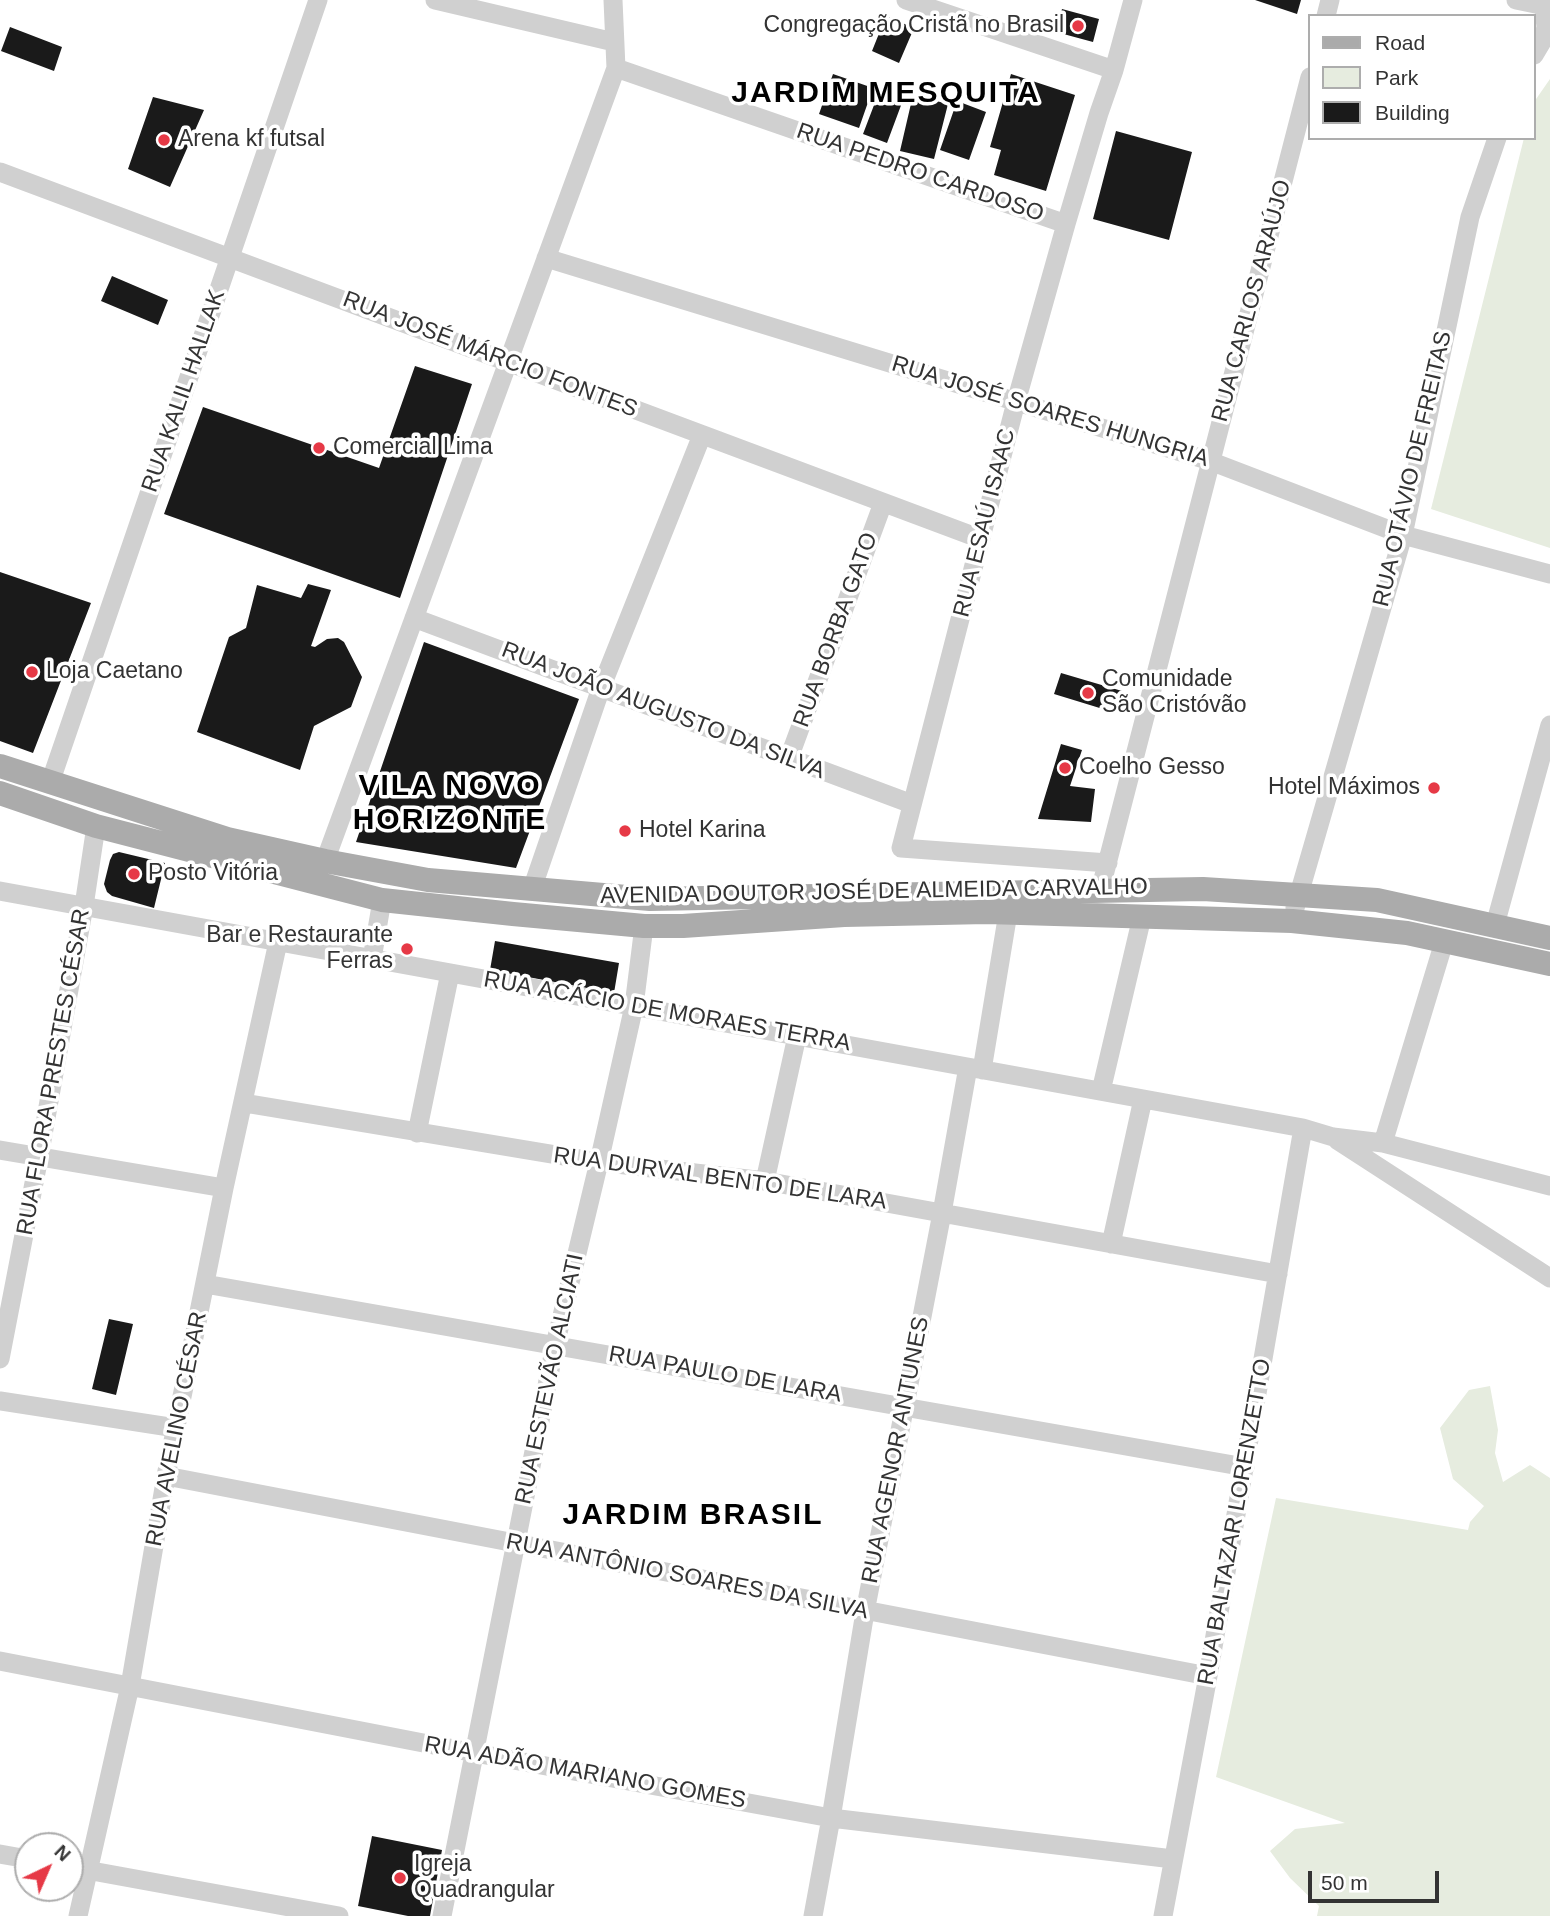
<!DOCTYPE html>
<html>
<head>
<meta charset="utf-8">
<style>
	body { margin:0 }
	#map { position:relative; width:1550px; height:1916px; overflow:hidden; background:#fff; font-family:Arial,sans-serif }
	canvas { display:block }
	.legend { position:absolute; left:1308px; top:14px; width:228px; height:126px; box-sizing:border-box; background:#fff; border:2px solid #adadad; margin:0; padding:9px 12px; list-style:none; font-size:21px; color:#333 }
	.legend li { display:flex; align-items:center; gap:14px; height:35px }
	.legend b { width:35px; border:2px solid #adadad }
	.north { position:absolute; left:14px; top:1832px; width:70px; height:70px; box-sizing:border-box; background:#fff; border:2px solid #adadad; border-radius:50%; rotate:44deg; font-size:19px; font-weight:700; line-height:28px; text-align:center; color:#333 }
	.north::after { content:''; display:block; margin:auto; width:24px; height:32px; background:#e63946; clip-path:polygon(50% 0,100% 100%,50% 72%,0 100%) }
	.scale { position:absolute; left:1308px; top:1871px; width:131px; height:32px; box-sizing:border-box; border:4px solid #333; border-top:0; padding-left:9px; font-size:21px; line-height:24px; white-space:nowrap; color:#333; -webkit-text-stroke:5px #fff; paint-order:stroke }
</style>
</head>
<body>
<div id="map">
<canvas width="1550" height="1916"></canvas>
<ul class="legend">
<li><b style="height:9px;background:#ababab"></b>Road</li>
<li><b style="height:19px;background:#e6ecdf"></b>Park</li>
<li><b style="height:19px;background:#1a1a1a"></b>Building</li>
</ul>
<div class="north">N</div>
<div class="scale">50 m</div>
</div>
<script>
const context = document.querySelector('canvas').getContext('2d');
context.lineJoin = 'round';
function fill(path, color) { context.fillStyle = color; context.fill(path, 'evenodd'); }
const shape = rows => new Path2D(rows.map(r => 'M' + r).join(''));
function trace(path, color, width, dash) { context.strokeStyle = color; context.lineWidth = width; context.lineCap = dash ? 'butt' : 'round'; context.setLineDash(dash || []); context.stroke(path); }
function write(font, color, halo, rows, align = 'center') {
  context.font = font + ' Arial,sans-serif'; context.lineWidth = 7; context.setLineDash([]); context.textBaseline = 'middle'; context.strokeStyle = halo; context.fillStyle = color; for (const [text, x, y, turn = 0] of rows) {
    context.save(); context.translate(x, y); context.rotate((+turn || 0) * Math.PI / 180); context.textAlign = isNaN(turn) ? turn : align; if (halo) context.strokeText(text, 0, 0); context.fillText(text, 0, 0); context.restore();
  }
}
const green = shape([
	[1550,79,1550,548,1431,509,1524,138,1534,138,1534,102],
	[1490,1386,1498,1430,1495,1453,1503,1482,1530,1465,1550,1478,1550,1916,1317,1916,1319,1906,1290,1878,1270,1851,1295,1829,1345,1823,1216,1777,1276,1498,1468,1530,1470,1522,1484,1506,1453,1479,1440,1428,1469,1390]
]);
const building = shape([
	[1255,0,1301,0,1297,14],
	[1062,9,1099,19,1093,42,1056,32],
	[886,16,914,28,899,63,872,51],
	[10,27,62,47,54,71,1,51],
	[833,74,873,88,859,128,819,114],
	[1011,74,1075,95,1046,191,994,175,1001,150,990,147],
	[879,92,903,100,887,143,863,134],
	[913,95,948,104,934,159,900,151],
	[153,97,204,110,170,187,128,169],
	[957,101,986,112,969,160,940,150],
	[1116,131,1192,152,1169,240,1093,219],
	[112,276,168,300,158,325,101,301],
	[415,366,472,384,400,598,164,514,203,407,379,468],
	[0,572,91,603,33,753,0,741],
	[308,584,331,590,311,646,315,647,327,639,338,638,344,642,362,677,351,707,314,726,300,770,197,732,229,637,246,628,257,585,301,598],
	[424,642,579,699,516,868,356,842],
	[1061,673,1122,691,1116,713,1054,694],
	[1061,744,1082,750,1070,786,1095,789,1091,822,1038,819],
	[119,852,165,863,154,908,112,896,107,892,104,884,110,860,113,854],
	[495,941,619,963,614,993,490,970],
	[109,1319,133,1324,116,1395,92,1389],
	[372,1836,442,1850,430,1916,408,1916,358,1906]
]);
const minor = shape([
	[435,0,614,42],
	[906,0,1114,70],
	[1516,0,1550,7],
	[1326,16,1330,0],
	[1534,55,1543,40,1546,27,1543,0],
	[616,68,1066,224],
	[0,172,981,539],
	[546,258,1210,461,1403,535,1550,574],
	[414,618,912,804],
	[789,758,883,503],
	[50,783,318,0],
	[325,861,616,68,613,0],
	[1108,863,901,848,1016,402,1066,224,1099,113,1114,70,1133,0],
	[532,889,601,688,702,435],
	[0,891,1303,1128,1333,1137,1383,1143,1550,1186],
	[1100,891,1310,77],
	[1295,908,1403,535,1470,217,1497,138],
	[1495,925,1550,725],
	[372,959,382,900],
	[982,1070,1008,913],
	[1101,1091,1142,917],
	[244,1103,599,1162,765,1181,1278,1274],
	[417,1133,450,973],
	[1337,1140,1550,1278],
	[1383,1143,1444,942],
	[0,1150,224,1188],
	[765,1181,797,1036],
	[1111,1244,1143,1099],
	[205,1284,1245,1467],
	[0,1359,39,1157,84,906,96,826],
	[0,1401,176,1428],
	[166,1476,1208,1676],
	[0,1661,475,1753,831,1818,1173,1859],
	[0,1854,28,1859],
	[70,1867,339,1916],
	[78,1916,130,1686,166,1476,224,1188,278,942],
	[442,1916,555,1345,599,1162,634,1006,644,926],
	[813,1916,831,1818,865,1612,942,1213,968,1067],
	[1163,1916,1208,1676,1303,1128]
]);
const major = shape([
	[0,766,227,839,325,861,428,880,650,899,1203,889,1377,900,1550,938],
	[0,793,96,826,382,900,513,914,644,926,683,926,844,915,987,912,1292,921,1407,933,1550,964]
]);
const markers = [
	[1078,26,7,"#e63946"],
	[164,140,7,"#e63946"],
	[319,448,7,"#e63946"],
	[32,672,7,"#e63946"],
	[1088,693,7,"#e63946"],
	[1065,768,7,"#e63946"],
	[1434,788,7,"#e63946"],
	[625,831,7,"#e63946"],
	[134,874,7,"#e63946"],
	[407,949,7,"#e63946"],
	[400,1878,7,"#e63946"]
];
const poiNames = [
	["Congregação Cristã no Brasil",1064,26,"right"],
	["Arena kf futsal",178,140],
	["Comercial Lima",333,448],
	["Loja Caetano",46,672],
	["Comunidade",1102,680],
	["São Cristóvão",1102,706],
	["Coelho Gesso",1079,768],
	["Hotel Máximos",1420,788,"right"],
	["Hotel Karina",639,831],
	["Posto Vitória",148,874],
	["Bar e Restaurante",393,936,"right"],
	["Ferras",393,962,"right"],
	["Igreja",414,1865],
	["Quadrangular",414,1891]
];
const streetNames = [
	["RUA PEDRO CARDOSO",920,173,19],
	["RUA CARLOS ARAÚJO",1252,301,-75],
	["RUA JOSÉ MÁRCIO FONTES",490,355,21],
	["RUA KALIL HALLAK",184,391,-71],
	["RUA JOSÉ SOARES HUNGRIA",1050,412,17],
	["RUA OTÁVIO DE FREITAS",1413,469,-77],
	["RUA ESAÚ ISAAC",985,523,-76],
	["RUA BORBA GATO",836,630,-70],
	["RUA JOÃO AUGUSTO DA SILVA",663,711,21],
	["AVENIDA DOUTOR JOSÉ DE ALMEIDA CARVALHO",874,892,-1],
	["RUA ACÁCIO DE MORAES TERRA",667,1012,10],
	["RUA FLORA PRESTES CÉSAR",54,1072,-80],
	["RUA DURVAL BENTO DE LARA",720,1179,8],
	["RUA PAULO DE LARA",725,1375,10],
	["RUA ESTEVÃO ALCIATI",550,1379,-78],
	["RUA AVELINO CÉSAR",177,1429,-79],
	["RUA AGENOR ANTUNES",896,1450,-79],
	["RUA BALTAZAR LORENZETTO",1235,1522,-80],
	["RUA ANTÔNIO SOARES DA SILVA",687,1577,11],
	["RUA ADÃO MARIANO GOMES",585,1773,10]
];
const districtNames = [
	["JARDIM MESQUITA",886,94],
	["VILA NOVO",450,787],
	["HORIZONTE",450,821],
	["JARDIM BRASIL",693,1516]
];
fill(green, '#e6ecdf');
fill(building, '#1a1a1a');
trace(minor, '#d0d0d0', 19);
trace(major, '#ababab', 24);
for (const [x, y, r, color] of markers) { const dot = new Path2D(); dot.arc(x, y, r, 0, 2 * Math.PI); context.fillStyle = color; context.fill(dot); trace(dot, '#fff', 2.5); }
write('23px', '#333', '#fff', poiNames, 'left');
write('23px', '#333', '#fff', streetNames);
context.letterSpacing = '2px';
write('bold 30px', '#000', '#fff', districtNames);
context.letterSpacing = '0px';
</script>
</body>
</html>
